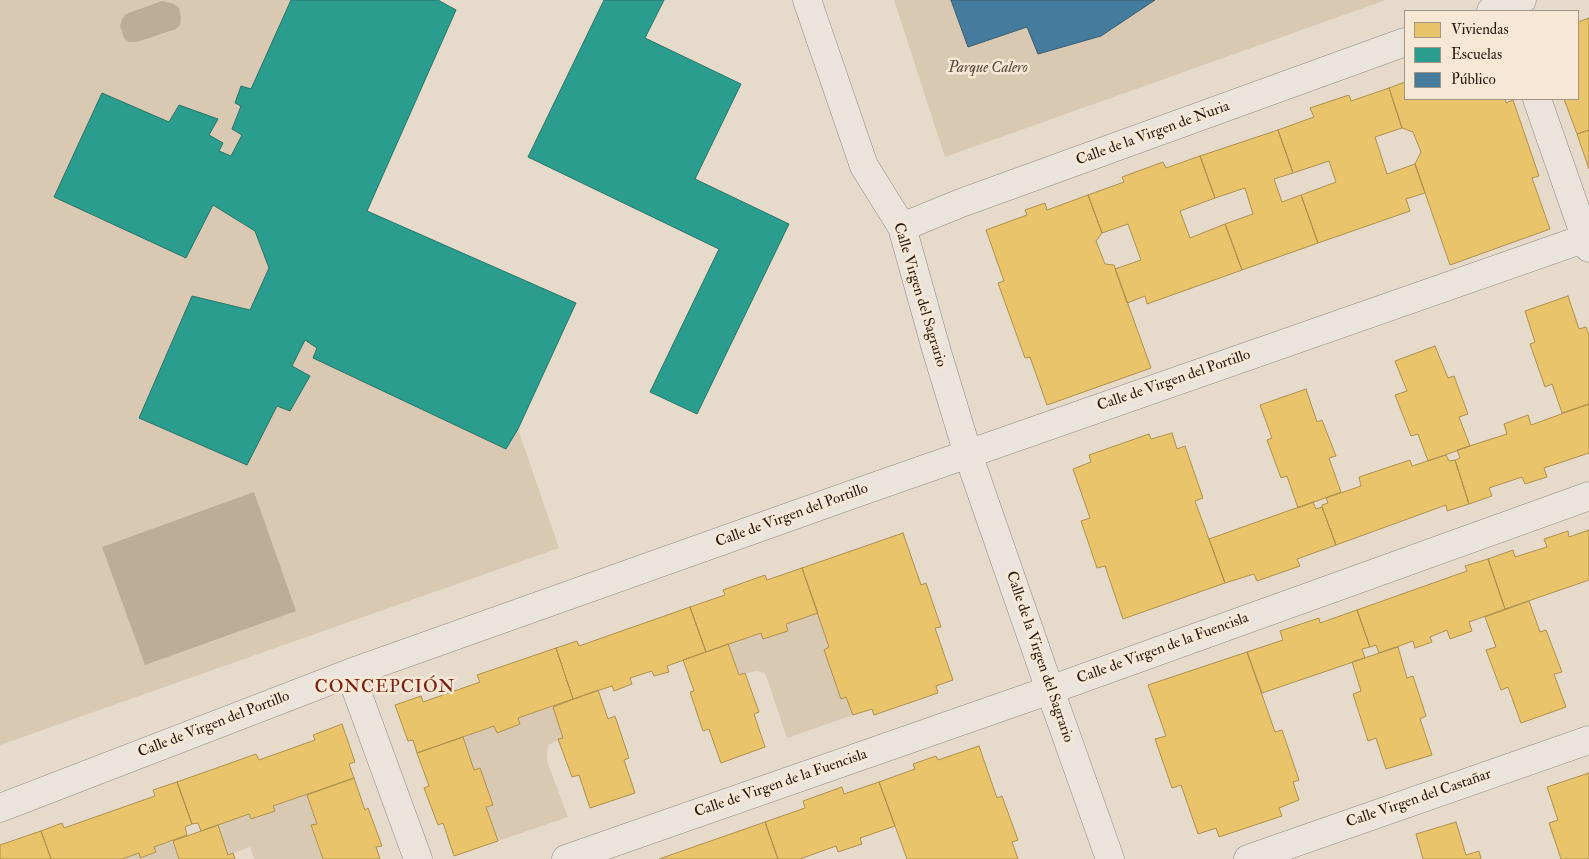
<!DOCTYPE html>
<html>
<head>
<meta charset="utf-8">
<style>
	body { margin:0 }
	#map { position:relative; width:1589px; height:859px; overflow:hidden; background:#e6daca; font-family:"IM FELL Double Pica",serif }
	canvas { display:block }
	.legend { position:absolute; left:1404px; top:10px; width:175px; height:90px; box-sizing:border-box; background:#f6e8d5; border:1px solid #a29585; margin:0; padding:6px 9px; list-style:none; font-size:15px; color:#24180e }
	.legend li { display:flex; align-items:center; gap:10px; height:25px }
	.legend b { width:25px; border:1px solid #a29585 }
</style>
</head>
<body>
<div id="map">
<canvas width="1589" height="859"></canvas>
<ul class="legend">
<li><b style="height:14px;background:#e9c46a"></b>Viviendas</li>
<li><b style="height:14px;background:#2a9d8f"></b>Escuelas</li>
<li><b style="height:14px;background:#457b9d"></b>Público</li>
</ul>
</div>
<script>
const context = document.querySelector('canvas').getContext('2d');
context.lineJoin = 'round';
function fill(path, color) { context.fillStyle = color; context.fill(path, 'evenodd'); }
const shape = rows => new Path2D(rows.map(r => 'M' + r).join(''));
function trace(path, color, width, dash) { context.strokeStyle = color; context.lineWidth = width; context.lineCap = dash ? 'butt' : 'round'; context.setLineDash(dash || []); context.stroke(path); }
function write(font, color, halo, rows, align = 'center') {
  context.font = font + ' "IM FELL Double Pica",serif'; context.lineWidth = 5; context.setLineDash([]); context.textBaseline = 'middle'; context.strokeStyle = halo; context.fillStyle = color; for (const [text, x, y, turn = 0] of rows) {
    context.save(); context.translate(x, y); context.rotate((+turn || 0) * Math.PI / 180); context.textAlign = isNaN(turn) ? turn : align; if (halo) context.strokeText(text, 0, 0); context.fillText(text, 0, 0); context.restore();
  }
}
const green = shape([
	[0,0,438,0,456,10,367,211,576,303,518,429,559,548,0,745],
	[894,0,1386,0,945,157],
	[818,613,829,647,824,650,841,698,846,697,853,715,787,738,767,678,764,673,757,671,739,675,728,644,761,633,788,631,786,624],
	[553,707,563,738,548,745,547,761,568,817,498,841,486,807,492,805,480,768,474,770,463,737,494,726,497,733,520,724,518,718],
	[307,795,317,824,311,826,323,859,254,859,250,847,228,855,218,825,249,814,252,819,275,811,273,806],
	[173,841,179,859,122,859,139,853,140,858,156,852,154,847]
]);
const water = shape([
	[162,1,174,4,179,8,181,18,180,25,176,29,137,42,129,42,124,38,120,26,122,19,126,14],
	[254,492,296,611,145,665,102,547]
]);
const homes = shape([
	[1589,18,1589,130,1577,134,1564,99,1578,99,1578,22,1589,18],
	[1405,82,1405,99,1505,99,1506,103,1513,100,1539,176,1532,178,1550,229,1450,265,1415,164,1421,152,1413,132,1402,128,1389,88,1405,82],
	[1389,88,1402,128,1375,137,1387,174,1415,164,1425,193,1406,199,1410,211,1318,243,1301,195,1336,182,1329,161,1293,173,1278,130,1314,117,1310,108,1349,95,1351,101,1389,88],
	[1278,130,1293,173,1274,179,1282,202,1301,195,1318,243,1242,270,1225,224,1253,214,1245,188,1215,198,1200,156,1278,130],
	[1589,130,1589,169,1577,134,1589,130],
	[1200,156,1215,198,1180,211,1190,238,1225,224,1242,270,1147,304,1145,296,1127,303,1115,269,1141,260,1128,224,1102,233,1088,195,1124,182,1122,177,1163,162,1166,168,1200,156],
	[1088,195,1102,233,1096,241,1105,264,1114,265,1151,368,1047,405,1030,357,1025,358,998,283,1004,281,986,230,1027,215,1025,210,1045,203,1047,210,1088,195],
	[1568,296,1579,329,1586,327,1589,335,1589,404,1562,413,1552,384,1545,387,1530,344,1535,342,1525,311,1568,296],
	[1435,346,1448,378,1454,376,1468,414,1459,417,1470,446,1428,461,1418,434,1411,436,1395,395,1407,391,1395,361,1435,346],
	[1306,389,1317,422,1322,420,1336,456,1329,458,1341,492,1298,508,1287,476,1281,478,1267,440,1272,438,1260,405,1306,389],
	[1589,404,1589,453,1544,468,1547,477,1525,484,1522,477,1489,488,1492,496,1469,504,1455,460,1460,458,1457,450,1507,434,1504,424,1528,415,1531,425,1589,404],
	[1172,433,1177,449,1185,446,1203,498,1195,501,1225,583,1123,619,1105,566,1097,568,1081,521,1090,518,1073,469,1091,462,1089,455,1149,434,1151,439,1172,433],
	[1446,455,1449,461,1455,460,1469,504,1447,511,1446,505,1336,545,1322,507,1322,505,1328,503,1326,498,1361,486,1359,477,1410,460,1412,466,1446,455],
	[1313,502,1316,509,1322,507,1336,545,1297,559,1300,566,1257,581,1254,574,1225,583,1209,539,1313,502],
	[1589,530,1589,580,1505,609,1488,559,1513,550,1515,557,1547,547,1544,539,1568,531,1569,537,1589,530],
	[903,533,921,585,926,583,941,627,935,628,953,680,936,686,938,693,874,715,872,709,853,715,846,697,841,699,824,650,829,647,802,568,903,533],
	[1488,559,1505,609,1469,622,1472,631,1450,639,1447,630,1430,637,1432,642,1415,648,1413,641,1379,653,1376,645,1370,647,1357,610,1467,571,1465,566,1488,559],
	[802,568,818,613,786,624,788,631,763,639,761,633,706,652,690,607,725,595,723,590,765,575,767,580,802,568],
	[1529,601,1540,632,1546,630,1562,672,1554,674,1566,707,1521,723,1508,687,1501,690,1486,650,1496,647,1485,617,1529,601],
	[690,607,706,652,667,666,669,672,654,676,652,671,630,678,632,684,614,691,612,686,573,699,556,648,577,641,579,646,690,607],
	[1357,610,1370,647,1362,649,1365,658,1262,693,1247,652,1283,640,1280,631,1319,618,1320,623,1357,610],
	[728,644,739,675,745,673,759,712,754,714,765,747,721,763,709,729,703,731,690,692,694,691,683,660,728,644],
	[1398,647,1407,678,1413,676,1426,716,1420,719,1432,755,1386,769,1376,738,1368,741,1353,694,1361,691,1352,662,1398,647],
	[556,648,573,699,518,718,520,724,497,733,494,726,417,753,413,740,408,741,395,705,421,696,423,702,480,682,477,675,556,648],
	[1247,652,1275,732,1282,730,1299,780,1293,782,1299,800,1279,808,1282,816,1219,837,1216,828,1198,834,1181,785,1172,788,1155,739,1166,736,1148,685,1247,652],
	[598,690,608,719,615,716,629,758,624,760,635,793,590,808,579,775,572,777,558,739,563,738,553,707,598,690],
	[342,724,355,762,349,764,354,778,273,806,275,811,251,819,249,814,201,831,198,823,192,824,177,782,256,754,259,760,315,740,313,735,342,724],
	[463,737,474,770,480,768,493,805,486,807,498,841,454,856,443,823,438,825,424,788,429,786,417,753,463,737],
	[979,746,997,798,1002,796,1018,840,1012,842,1018,859,907,859,879,782,915,769,913,764,936,756,938,760,979,746],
	[1589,773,1589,859,1561,859,1549,823,1558,820,1547,787,1589,773],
	[354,778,365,810,368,808,382,846,376,847,380,859,323,859,311,825,317,824,307,795,354,778],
	[177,782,192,824,185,827,187,835,154,847,156,852,140,858,139,853,122,859,51,859,41,831,62,823,64,828,155,796,153,790,177,782],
	[879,782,895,826,860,838,862,844,838,852,836,846,800,859,778,859,765,822,805,808,803,801,842,787,844,794,879,782],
	[765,822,778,859,659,859,765,822],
	[1456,822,1466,855,1479,851,1481,859,1423,859,1416,834,1456,822],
	[218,825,228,855,233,853,235,859,179,859,173,841,218,825],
	[41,831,51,859,0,859,0,845,41,831]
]);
const schools = shape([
	[291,0,438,0,456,10,367,211,576,303,518,429,506,449,313,358,317,348,305,340,292,366,310,376,290,411,277,406,247,465,139,418,192,296,250,310,269,268,255,231,213,205,186,258,54,197,102,93,169,122,179,105,218,119,209,135,223,143,219,151,231,156,242,135,232,129,241,106,235,103,241,86,251,89,291,0],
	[604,0,664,0,645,38,741,84,695,179,789,224,697,414,650,392,719,249,528,157,604,0]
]);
const public = shape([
	[951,0,1155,0,1101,36,1038,54,1027,27,968,47,951,0]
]);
const minor = shape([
	[807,0,864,166,902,227,937,352,968,454,1050,690,1110,859],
	[1491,11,1522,0],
	[1537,99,1589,248],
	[902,227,961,203,1405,42],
	[350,673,418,859],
	[0,808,350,673,862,491,1589,237],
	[566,859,1050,690,1589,496],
	[1248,859,1589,740]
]);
const parkNames = [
	["Parque Calero",988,69]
];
const streetNames = [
	["Calle de la Virgen de Nuria",1153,134,-20],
	["Calle Virgen del Sagrario",919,295,73],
	["Calle de Virgen del Portillo",1174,381,-19],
	["Calle de Virgen del Portillo",792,516,-20],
	["Calle de Virgen de la Fuencisla",1163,649,-20],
	["Calle de la Virgen del Sagrario",1039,657,71],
	["Calle de Virgen del Portillo",214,725,-21],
	["Calle de Virgen de la Fuencisla",781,784,-19],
	["Calle Virgen del Castañar",1419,799,-19]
];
const quarterNames = [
	["CONCEPCIÓN",385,688]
];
fill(green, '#d9c9b3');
fill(water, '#bdac98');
fill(homes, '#e9c46a');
trace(homes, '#ae904e', 1);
fill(schools, '#2a9d8f');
trace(schools, '#287568', 1);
fill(public, '#457b9d');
trace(public, '#3b5d72', 1);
trace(minor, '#928a80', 29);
trace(minor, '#eae4dd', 28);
write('italic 15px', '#57493a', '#f6e8d5', parkNames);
write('15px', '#24180e', '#f6e8d5', streetNames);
context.letterSpacing = '1px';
write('18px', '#7a1f14', '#f6e8d5', quarterNames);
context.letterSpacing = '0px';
</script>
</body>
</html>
